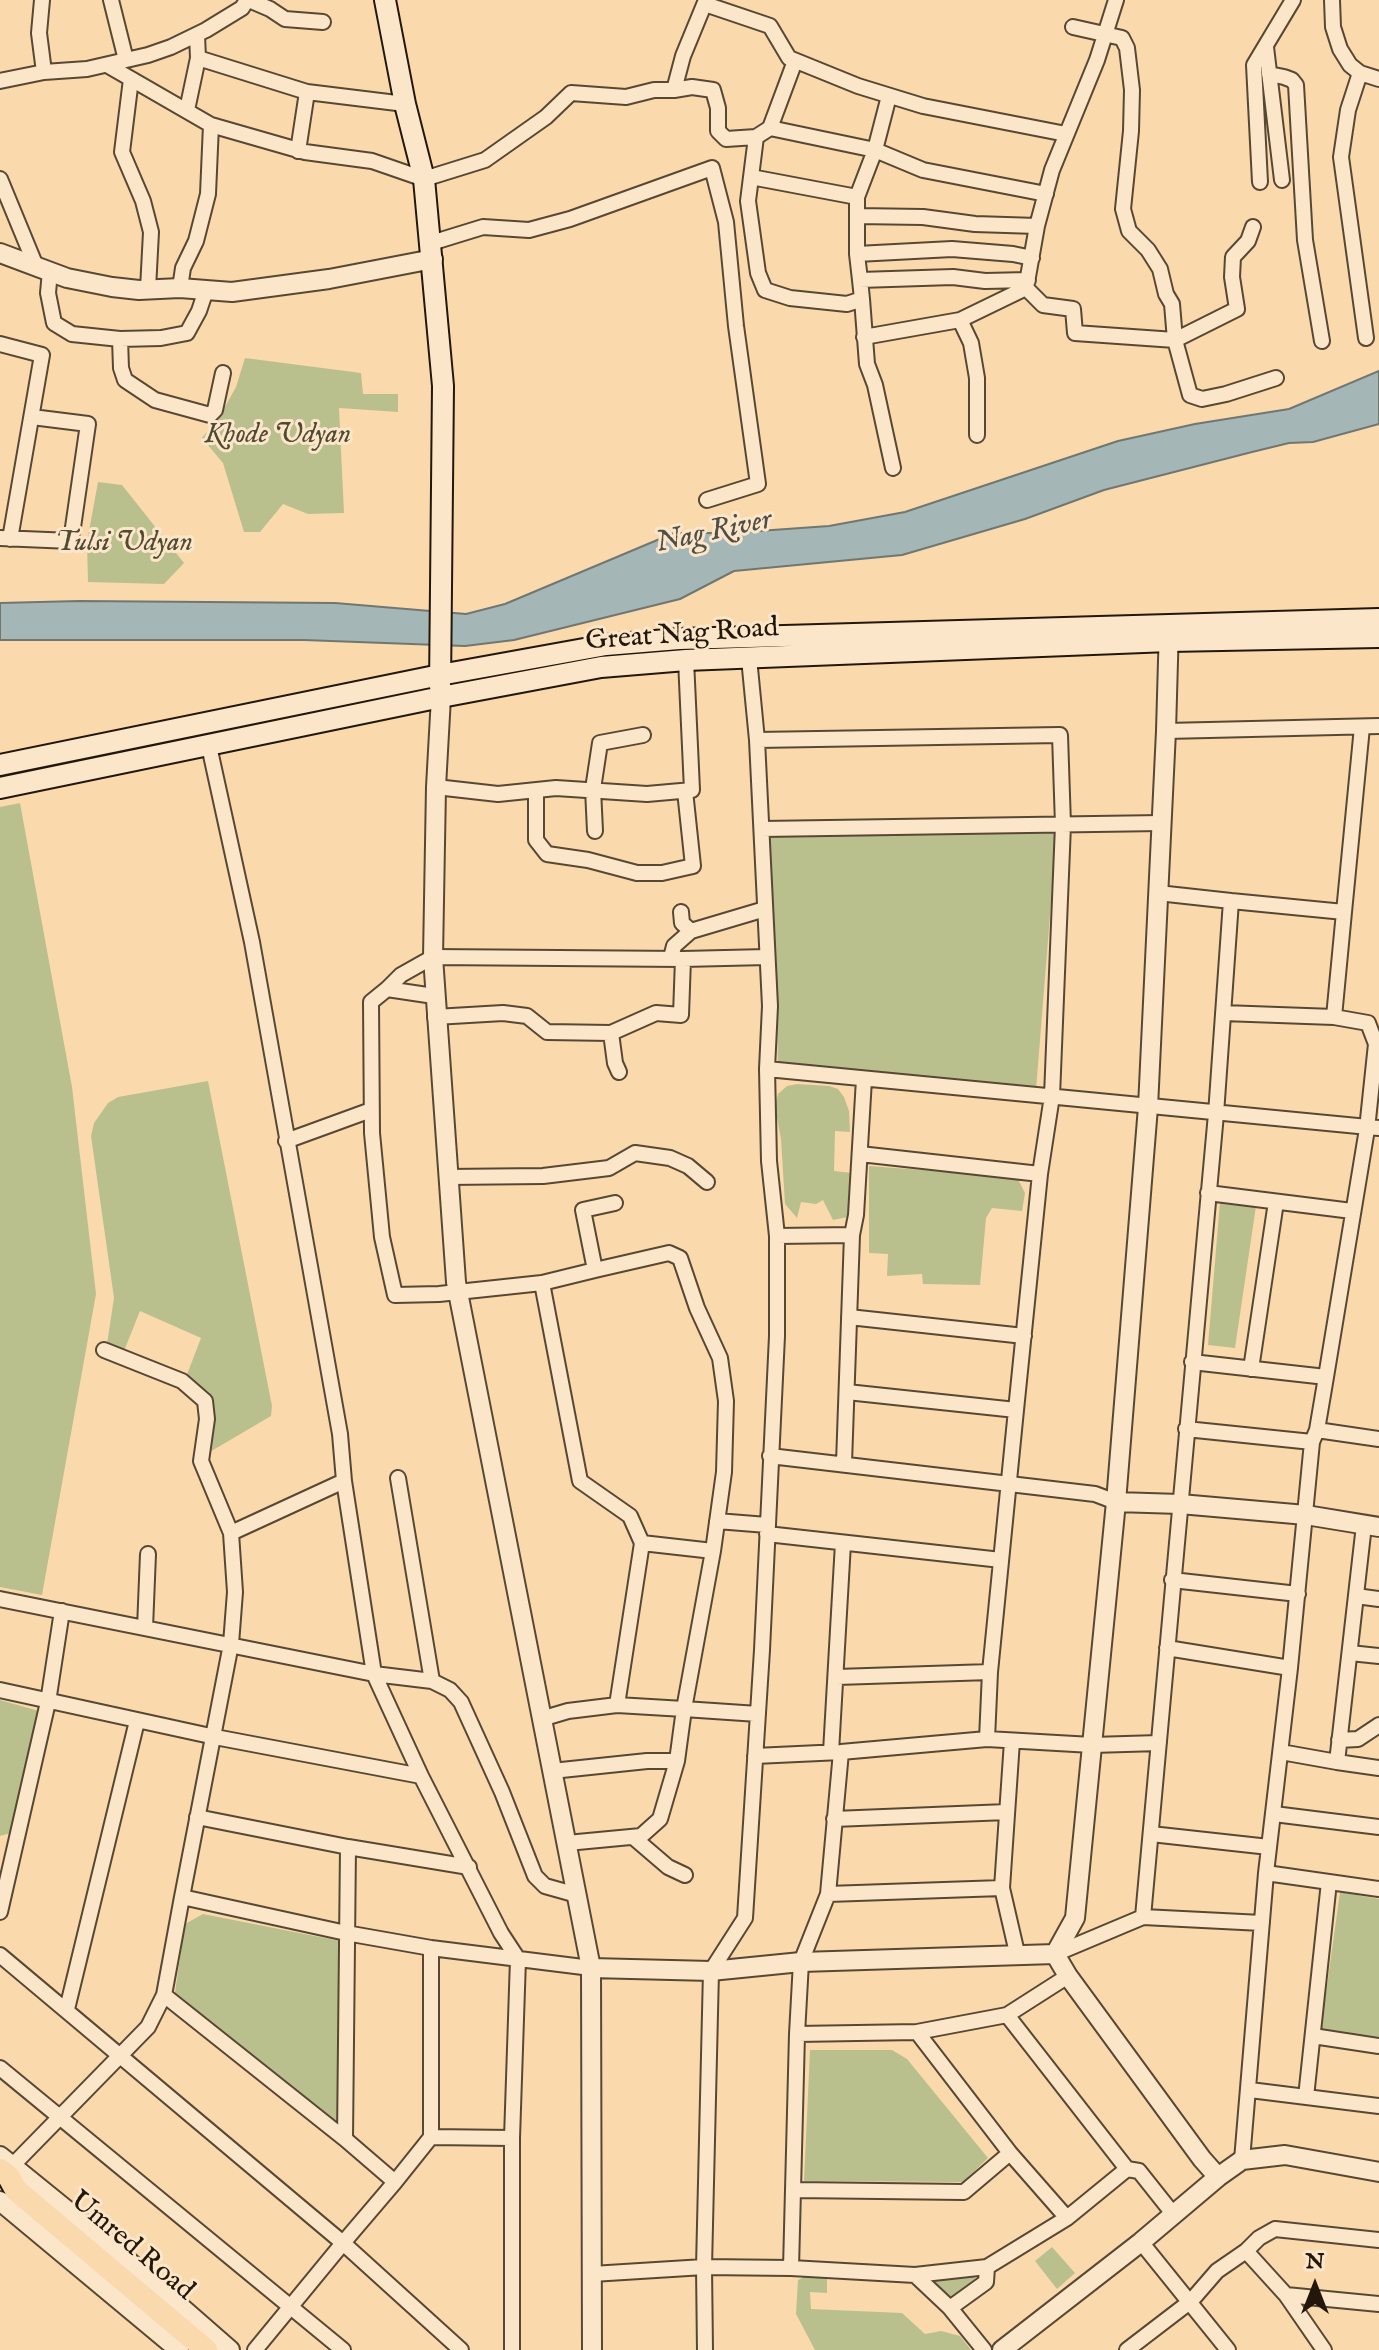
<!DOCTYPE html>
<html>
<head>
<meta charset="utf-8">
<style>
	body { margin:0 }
	#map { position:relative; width:1379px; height:2350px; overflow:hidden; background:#fad9ad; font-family:"IM FELL English",serif }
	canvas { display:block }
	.north { position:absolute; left:1275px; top:2246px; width:80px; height:80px; -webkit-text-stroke:6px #fce6ca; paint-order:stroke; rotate:0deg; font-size:22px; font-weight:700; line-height:32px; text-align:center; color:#22170a }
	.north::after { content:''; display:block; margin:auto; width:28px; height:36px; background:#22170a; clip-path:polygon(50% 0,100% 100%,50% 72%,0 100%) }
</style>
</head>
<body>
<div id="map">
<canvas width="1379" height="2350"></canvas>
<div class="north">N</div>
</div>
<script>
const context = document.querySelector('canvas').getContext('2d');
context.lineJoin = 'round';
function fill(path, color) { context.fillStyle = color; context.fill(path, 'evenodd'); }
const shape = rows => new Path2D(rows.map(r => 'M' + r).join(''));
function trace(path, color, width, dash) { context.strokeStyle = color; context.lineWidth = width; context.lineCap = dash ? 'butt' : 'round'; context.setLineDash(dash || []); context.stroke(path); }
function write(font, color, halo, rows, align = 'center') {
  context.font = font + ' "IM FELL English",serif'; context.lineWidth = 6; context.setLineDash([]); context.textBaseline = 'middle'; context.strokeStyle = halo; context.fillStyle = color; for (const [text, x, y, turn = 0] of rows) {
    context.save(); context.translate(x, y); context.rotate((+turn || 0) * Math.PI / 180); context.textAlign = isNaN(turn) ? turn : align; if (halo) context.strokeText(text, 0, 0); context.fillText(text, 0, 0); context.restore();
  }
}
const green = shape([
	[245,358,361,373,363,394,398,394,398,412,339,408,344,513,308,514,283,504,260,532,244,532,223,463,202,438,221,414,236,387],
	[98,482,122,485,184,563,164,584,88,582,87,542],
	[20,803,72,1087,96,1294,42,1595,0,1587,0,807],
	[1057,828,1036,1090,778,1066,776,974,765,831],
	[208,1081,272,1406,271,1416,208,1453,213,1403,209,1392,186,1377,201,1338,140,1311,124,1351,107,1344,114,1298,91,1136,94,1123,108,1103,118,1097],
	[797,1084,829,1086,838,1089,844,1097,849,1111,850,1132,835,1131,834,1171,852,1173,848,1217,833,1220,823,1200,816,1204,801,1202,797,1218,785,1204,781,1139,775,1107,778,1094,787,1086],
	[869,1166,1014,1177,1019,1181,1025,1193,1022,1211,992,1208,986,1218,980,1285,923,1284,922,1274,887,1276,888,1254,869,1253],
	[1220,1202,1256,1206,1235,1348,1208,1345],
	[0,1700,39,1711,11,1833,0,1836],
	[1340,1892,1379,1899,1379,2038,1321,2029],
	[203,1914,340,1941,339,2126,174,1999,185,1924],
	[810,2050,892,2050,907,2059,988,2158,963,2182,804,2181],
	[1052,2247,1075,2273,1057,2289,1035,2261],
	[969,2273,977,2280,957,2298,947,2299,923,2278],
	[808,2275,827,2277,827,2293,810,2292,811,2309,902,2313,925,2334,941,2331,960,2336,971,2350,815,2350,796,2314,798,2280]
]);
const water = shape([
	[1379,371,1379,424,1313,442,1289,443,1252,452,1104,490,1025,519,902,555,734,571,680,599,514,640,465,646,304,640,0,640,0,603,79,601,335,603,466,614,505,604,674,533,730,533,829,526,905,512,1118,441,1195,424,1289,409,1379,371]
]);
const minor = shape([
	[42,0,39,33,44,72],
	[111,0,126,60],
	[249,0,270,9,285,19,323,22],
	[1332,0,1333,27,1340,49,1350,65,1360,73,1348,110,1341,157,1366,338],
	[705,4,770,26,789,58,858,86,923,106,1066,134],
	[1073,27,1122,38,1127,48,1132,90,1131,131,1123,209,1129,231,1148,250,1160,269,1166,294,1172,304,1175,340,1237,309,1232,277,1233,257,1248,241,1253,227],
	[1266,47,1282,180],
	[198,58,307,92,405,104],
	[795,61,770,128,756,137,748,201,758,273,765,290,790,298,847,304,862,299,860,280,953,277,985,281,1028,280],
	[107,65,211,125,305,152,372,161,424,179,485,160,546,117,571,93,626,97,654,90,674,90,683,56,706,0],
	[1360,73,1379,79],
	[1269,74,1284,77,1292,80,1296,85,1305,240,1322,341],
	[131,79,122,152,143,201,151,232,148,289],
	[0,81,44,72,87,69,148,55,171,47,206,30,242,8,247,0],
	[674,90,692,87,713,90,718,108,718,131,726,139,756,137],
	[187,110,198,58,197,35],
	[770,128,875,150,923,170,1046,194],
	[298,151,307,92],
	[751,177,857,197],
	[0,179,35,264],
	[1260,182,1254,65,1293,0],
	[857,216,923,217,975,224,1037,226],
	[431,243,483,227,529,230,570,219,712,168,726,222,736,326,758,484,707,500],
	[857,254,857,197,875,150,889,96],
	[50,271,48,293,54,323,72,334,120,339,161,338,187,333,199,311,206,290],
	[860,280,857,254,952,249,1013,254,1032,258],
	[180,288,183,268,196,241,208,194,211,125],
	[1026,288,1043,305,1073,309,1075,333,1175,340,1190,395,1202,399,1226,394,1276,378],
	[862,299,867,364,875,385,893,468],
	[960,320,971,343,977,378,977,435],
	[864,337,960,320,1026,288,1037,226,1052,170,1097,60,1116,0],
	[120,339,121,368,125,380,155,400,210,415,215,410,223,373],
	[0,344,42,355,10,539],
	[0,538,71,541,88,424,32,417],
	[1166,731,1379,726],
	[757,740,1060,735,1063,825,1052,1096,1040,1174,1016,1410,990,1672,987,1739],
	[209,746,252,942,340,1434,344,1481],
	[436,787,498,794,556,788,647,794,692,790,686,660],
	[536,790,536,840,547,854,588,860,637,873,662,873,693,866,685,791],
	[762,829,1161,823],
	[595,831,593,789,600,743,643,735],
	[1158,893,1231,901],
	[681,912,682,923,691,931],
	[1344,912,1334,1017,1368,1023,1376,1044],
	[671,958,674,946,691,931,765,909],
	[387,989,401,975,433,957,683,959,767,957],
	[434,996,387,989,371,1002,372,1133,382,1237,395,1295,439,1294,542,1283,595,1270,583,1210,615,1203],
	[1223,1013,1334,1017],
	[435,1017,503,1013,527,1016,547,1032,611,1033,656,1013,681,1015,683,959],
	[611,1033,615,1063,619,1072],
	[767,1069,1379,1128],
	[286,1141,371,1110],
	[860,1154,1040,1174],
	[447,1177,543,1176,609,1168,635,1153,670,1158,688,1166,707,1182],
	[1208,1193,1352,1211],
	[777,1236,852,1235],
	[542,1283,580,1481,630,1516,642,1543,617,1705],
	[849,1317,1024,1336],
	[104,1350,182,1381,205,1401,207,1419,201,1461,231,1533],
	[1192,1362,1326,1377],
	[1251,1369,1276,1202],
	[847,1392,1016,1410],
	[1186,1429,1312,1442],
	[1317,1430,1379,1439],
	[770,1456,1095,1494,1116,1502],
	[844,1463,852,1235,856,1215,864,1079],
	[398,1478,432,1681],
	[717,1521,767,1525],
	[1364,1525,1337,1762,1379,1768],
	[767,1534,1001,1560],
	[642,1543,713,1551],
	[1172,1580,1298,1594],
	[1356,1596,1379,1599],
	[0,1599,374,1674,421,1776,501,1933,518,1959,512,2138,512,2350],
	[145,1628,148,1554],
	[1167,1648,1290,1668],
	[1350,1653,1379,1656],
	[837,1677,990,1672],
	[0,1690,215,1737,421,1776],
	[541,1719,568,1711,617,1705,684,1709,713,1551,724,1472,726,1401,720,1358,697,1308,680,1258,669,1253,595,1270],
	[1339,1740,1358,1739,1379,1725],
	[831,1752,843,1543],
	[1281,1752,1337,1762],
	[755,1756,841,1752,987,1739,1092,1745,1159,1743],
	[677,1761,684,1709,758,1714],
	[552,1771,647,1761,677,1761,660,1819,641,1836,567,1843],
	[1274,1814,1379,1827],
	[197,1817,348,1847,469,1867],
	[834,1819,1007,1812],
	[1151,1834,1269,1847],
	[633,1837,668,1867,685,1875],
	[1266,1873,1379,1889],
	[1002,1888,1017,1953],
	[828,1894,1002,1888,1012,1741],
	[182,1897,231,1644,235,1592,231,1533,344,1481,374,1674,432,1681,450,1690,461,1702,502,1792,535,1876,545,1886,577,1895],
	[0,1912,48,1702,62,1611],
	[1143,1917,1216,1114,1231,901,1344,912,1362,727],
	[1055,1954,1143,1917,1262,1923],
	[0,1955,343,2243,395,2182],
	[164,1995,345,2139,348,1847],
	[67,2009,137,1721],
	[917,2032,1007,2015],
	[797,2034,801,1962,828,1894,841,1752],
	[1313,2036,1379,2046],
	[0,2068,343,2350],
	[1250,2090,1379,2106],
	[1306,2097,1329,1882],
	[431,2137,512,2138],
	[345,2139,395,2182,431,2137,431,1948],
	[1242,2160,1266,1873,1290,1668,1312,1442,1317,1430,1326,1377,1367,1129,1376,1044,1379,1044],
	[12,2166,148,2027,164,1995,182,1897,346,1933,431,1948,591,1968],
	[1127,2169,1139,2171,1174,2215],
	[794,2190,964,2192,1010,2153],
	[1141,2242,1228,2350],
	[1246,2251,1286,2295,1324,2350],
	[791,2268,797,2034,917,2032,1010,2153,1067,2218],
	[592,2274,704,2267,791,2268,915,2275,950,2308,984,2350],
	[915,2275,987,2267,1067,2218,1127,2169,1007,2015,1068,1976],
	[1286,2295,1379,2304],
	[950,2308,986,2282,987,2267],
	[255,2350,343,2243,461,2350],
	[705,2350,704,2267,711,1971,745,1918,762,1650,777,1336,777,1236,769,1161,767,1069,770,1006,757,740,749,658],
	[1127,2350,1191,2301,1217,2271,1246,2251,1259,2238,1275,2229,1379,2240]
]);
const tertiary = shape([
	[0,253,67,278,112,287,139,290,180,288,232,292,329,279,433,259],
	[1169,626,1166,731,1148,1107,1116,1502,1075,1918,1055,1954,1068,1976,1202,2159,1218,2177],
	[441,697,436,787,433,957,456,1282,591,1968,592,2350],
	[1116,1502,1180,1504,1306,1515,1379,1527],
	[591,1968,711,1971,801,1962,1055,1954],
	[0,2156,111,2246,230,2350],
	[0,2201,179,2350],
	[1002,2350,1141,2242,1218,2177,1242,2160,1285,2155,1379,2172]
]);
const secondary = shape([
	[385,0,405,104,424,179,443,386,440,687],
	[0,765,440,675,606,645,679,639,1379,619],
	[0,788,441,697,601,667,686,660,1169,641,1379,637]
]);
const primary = shape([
	[0,2170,9,2177,16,2190,206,2350]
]);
const parkNames = [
	["Khode Udyan",278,436],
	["Tulsi Udyan",124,544]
];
const streetNames = [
	["Great Nag Road",682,636,-4],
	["Umred Road",131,2247,40]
];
const waterNames = [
	["Nag River",714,533,-12]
];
fill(green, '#bac08d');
fill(water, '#a4b7b6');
trace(water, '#707771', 2);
trace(minor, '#584833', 18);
trace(tertiary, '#584833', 22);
trace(secondary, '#22170a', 24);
trace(primary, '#22170a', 26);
trace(minor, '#fce6ca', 14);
trace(tertiary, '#fce6ca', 18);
trace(secondary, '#fce6ca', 20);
trace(primary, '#fad9ad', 22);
write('italic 28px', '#504a31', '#fce6ca', parkNames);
write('28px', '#22170a', '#fce6ca', streetNames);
write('italic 30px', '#504f46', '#fce6ca', waterNames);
</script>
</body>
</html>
